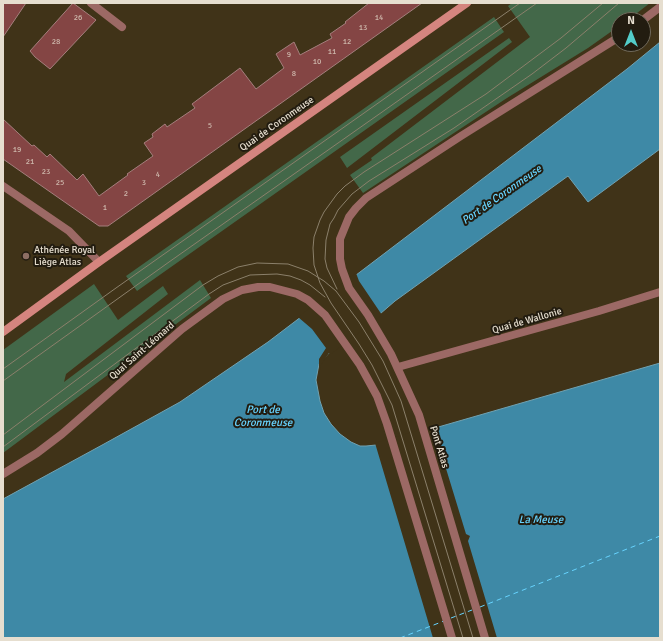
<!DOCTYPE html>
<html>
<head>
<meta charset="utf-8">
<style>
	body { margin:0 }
	#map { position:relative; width:663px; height:641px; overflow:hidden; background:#403318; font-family:Signika,sans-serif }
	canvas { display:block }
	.frame { position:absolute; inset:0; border:4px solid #e6decf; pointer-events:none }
	.north { position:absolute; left:611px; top:12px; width:40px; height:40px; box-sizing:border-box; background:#221c10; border:1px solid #706a5c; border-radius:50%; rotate:0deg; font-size:11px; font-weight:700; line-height:16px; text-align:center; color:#e6decf }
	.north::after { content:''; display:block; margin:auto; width:14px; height:18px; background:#53cdca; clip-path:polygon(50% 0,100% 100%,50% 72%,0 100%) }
</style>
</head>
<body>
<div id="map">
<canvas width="663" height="641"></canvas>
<div class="frame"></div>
<div class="north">N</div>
</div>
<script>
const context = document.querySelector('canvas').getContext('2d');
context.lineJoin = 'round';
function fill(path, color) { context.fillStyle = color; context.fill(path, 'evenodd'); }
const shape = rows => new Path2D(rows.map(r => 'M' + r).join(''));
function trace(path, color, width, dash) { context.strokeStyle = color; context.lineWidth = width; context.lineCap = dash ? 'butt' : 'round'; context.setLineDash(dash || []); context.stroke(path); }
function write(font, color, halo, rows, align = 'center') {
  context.font = font + ' Signika,sans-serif'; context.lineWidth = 4; context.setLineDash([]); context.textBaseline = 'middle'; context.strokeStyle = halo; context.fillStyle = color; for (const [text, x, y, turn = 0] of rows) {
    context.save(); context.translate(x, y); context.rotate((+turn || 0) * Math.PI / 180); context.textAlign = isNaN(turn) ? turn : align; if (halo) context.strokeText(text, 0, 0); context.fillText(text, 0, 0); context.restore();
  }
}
const green = shape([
	[512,3,650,3,628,20,619,20,619,26,588,48,507,98,363,193,350,175,372,160,371,158,530,37,508,6],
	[494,17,504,32,137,291,126,276],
	[509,38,512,42,347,168,340,157],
	[200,280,211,298,3,453,3,350,94,284,118,320,163,286,168,294,66,374,64,382]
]);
const water = shape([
	[660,42,660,149,588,202,568,176,395,301,373,320,329,353,319,364,316,380,320,401,324,413,331,424,340,434,351,442,360,446,366,446,376,445,660,363,660,638,3,638,3,499,104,444,180,402,268,342,627,69,660,42]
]);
const pier = shape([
	[356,273,359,281,382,315,331,354,329,353,321,365,319,374,319,359,326,348,312,329,298,317],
	[433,426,466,534,470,536,468,541,497,638,433,638,375,443]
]);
const ferry = shape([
	[480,607,660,536],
	[451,618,472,610],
	[400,638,444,621]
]);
const building = shape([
	[3,3,26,3,3,37,3,3],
	[73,3,96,20,50,69,35,57,30,51,73,3],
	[369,3,422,3,108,226,99,226,3,159,3,119,32,146,34,145,47,157,50,154,77,180,83,174,99,196,128,175,127,174,153,156,144,143,153,137,152,134,165,124,167,127,195,108,192,104,240,68,256,89,284,68,276,54,294,42,300,55,332,38,330,34,346,23,345,22,369,3]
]);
const minor = shape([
	[91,3,122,27],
	[3,186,69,231,99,262],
	[398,367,599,311,660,292]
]);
const tertiary = shape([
	[643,20,660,7],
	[3,474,37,453,62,434,182,329,223,299,242,290,258,287,270,287,297,294,308,300,325,315,360,365,377,396,387,424,452,638],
	[485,638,419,415,391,354,368,315,349,288,342,269,340,259,340,239,349,217,356,208,366,198,461,136,619,37]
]);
const secondary = shape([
	[3,332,99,262,467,3]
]);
const tram = shape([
	[337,289,327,268,325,259,326,240,330,224,334,218,338,210,352,194,369,181,454,128,532,74,566,48,619,3],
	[3,369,116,288,520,3],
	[3,381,169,262,537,3],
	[3,435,203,285,218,276,238,267,257,263,288,264,308,271,324,281,336,291,359,322,383,361,401,401,473,638],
	[3,447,209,294,223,285,250,275,277,274,290,276,301,280,310,285,325,297],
	[463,638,392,405,372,365,359,344,331,303,320,283,314,265,313,248,314,237,320,220,324,212,337,194,345,186,364,172,486,94,561,38,603,3]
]);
const markers = [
	[26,256,4,"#8d6e63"]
];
const numberNames = [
	["26",78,18],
	["14",379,18],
	["13",363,28],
	["28",56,42],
	["12",347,42],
	["11",332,52],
	["9",289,55],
	["10",317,62],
	["8",294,74],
	["5",210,126],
	["19",17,150],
	["21",30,162],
	["23",46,172],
	["4",158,175],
	["25",60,183],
	["3",144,183],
	["2",126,194],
	["1",105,208]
];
const streetNames = [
	["Quai de Coronmeuse",277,124,-35],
	["Quai de Wallonie",527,321,-16],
	["Quai Saint-Léonard",142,351,-41],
	["Pont Atlas",439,447,73]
];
const poiNames = [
	["Athénée Royal",34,250],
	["Liège Atlas",34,262]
];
const waterNames = [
	["Port de Coronmeuse",502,195,-35],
	["Port de",263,410],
	["Coronmeuse",263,423],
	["La Meuse",541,520]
];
fill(green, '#436849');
fill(water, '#3e89a6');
trace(water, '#70a2b2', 1);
fill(pier, '#403318');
trace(ferry, '#67d4ff', 1, [5, 4]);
fill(building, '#844544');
trace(building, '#a47f7d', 1);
trace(minor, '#9c6965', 8);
trace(tertiary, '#9c6965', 8);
trace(secondary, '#d5857f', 8);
trace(tram, '#8b806b', 1);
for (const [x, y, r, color] of markers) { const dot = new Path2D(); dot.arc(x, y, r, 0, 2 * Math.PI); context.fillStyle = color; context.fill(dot); trace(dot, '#221c10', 1.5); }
write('8px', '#ceb8ac', null, numberNames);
write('10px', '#e6decf', '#221c10', streetNames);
write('10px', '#e6decf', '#221c10', poiNames, 'left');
write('italic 11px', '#67d4ff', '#221c10', waterNames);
</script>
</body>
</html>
